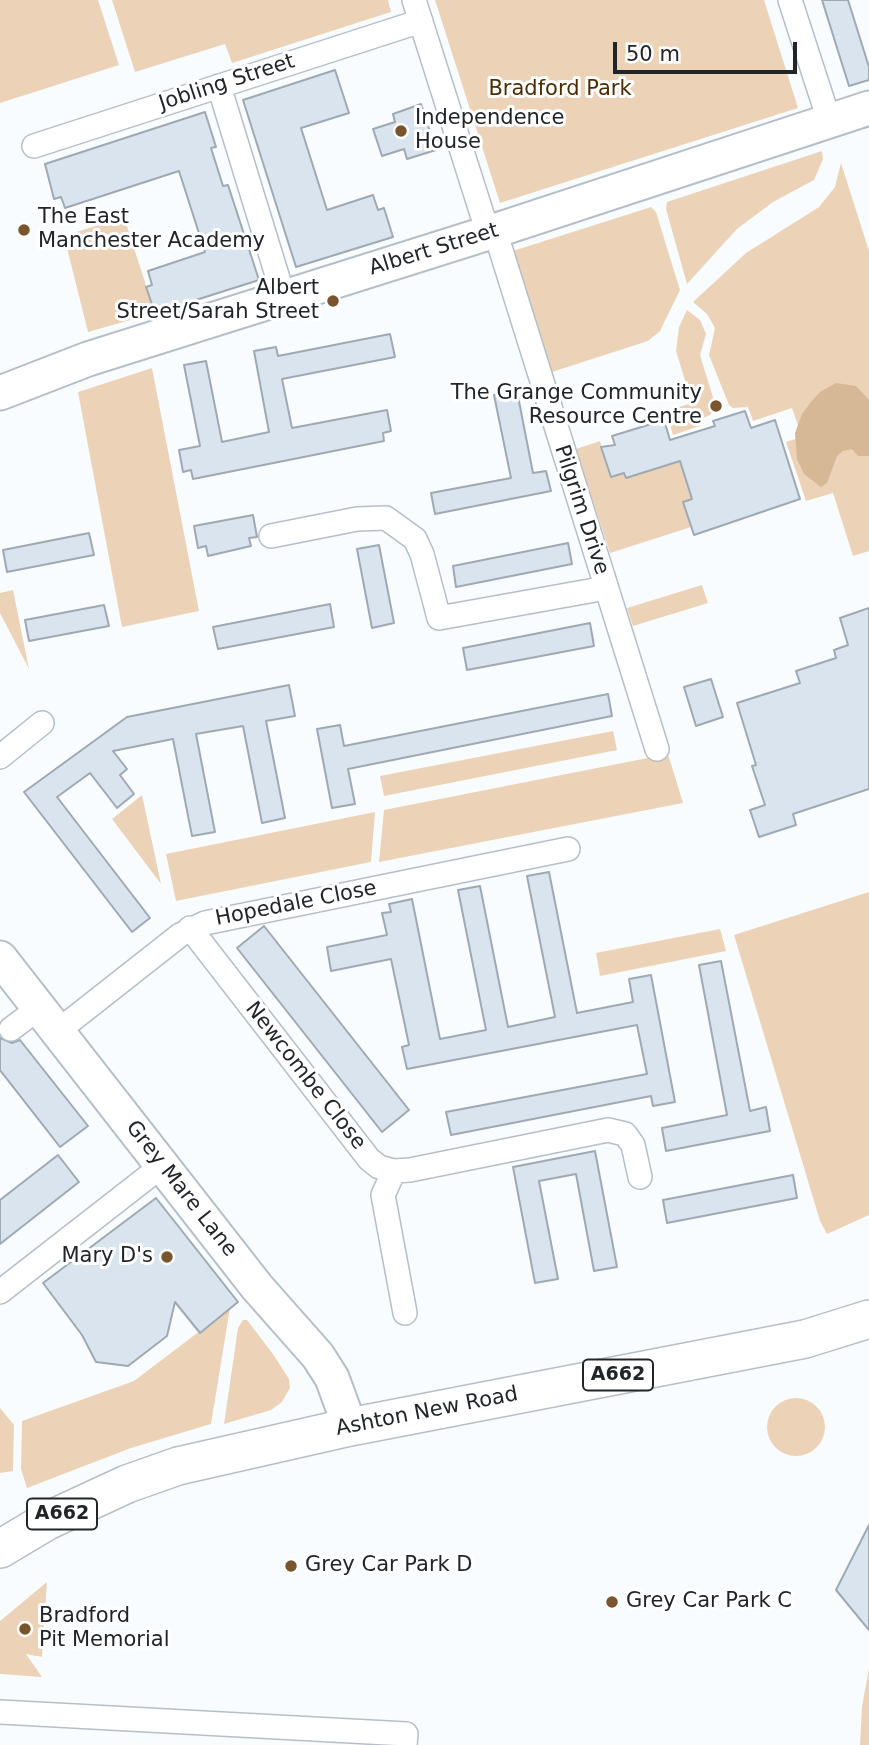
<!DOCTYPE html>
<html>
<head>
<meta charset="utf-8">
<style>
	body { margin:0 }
	#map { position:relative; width:869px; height:1745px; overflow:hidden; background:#f9fcfe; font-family:"DejaVu Sans",sans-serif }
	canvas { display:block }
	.scale { position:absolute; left:613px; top:42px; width:184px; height:32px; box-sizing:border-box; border:4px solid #212529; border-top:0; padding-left:9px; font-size:21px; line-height:24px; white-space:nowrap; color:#212529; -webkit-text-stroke:5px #fff; paint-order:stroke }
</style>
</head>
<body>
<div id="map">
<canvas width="869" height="1745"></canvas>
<div class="scale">50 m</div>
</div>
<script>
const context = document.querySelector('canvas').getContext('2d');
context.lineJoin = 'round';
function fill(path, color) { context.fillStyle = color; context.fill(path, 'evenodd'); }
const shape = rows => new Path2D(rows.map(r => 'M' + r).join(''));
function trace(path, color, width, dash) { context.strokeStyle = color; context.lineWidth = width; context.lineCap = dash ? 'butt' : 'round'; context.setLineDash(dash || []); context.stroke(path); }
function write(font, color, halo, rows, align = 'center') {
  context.font = font + ' "DejaVu Sans",sans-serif'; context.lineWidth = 6; context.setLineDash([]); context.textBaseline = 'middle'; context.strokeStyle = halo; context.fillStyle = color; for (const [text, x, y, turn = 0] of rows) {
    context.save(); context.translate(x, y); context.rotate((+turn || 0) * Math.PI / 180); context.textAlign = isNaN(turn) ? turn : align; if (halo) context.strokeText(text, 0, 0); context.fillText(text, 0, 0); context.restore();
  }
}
const green = shape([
	[0,0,98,0,119,65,0,103],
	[112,0,388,0,391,12,232,63,225,44,135,72],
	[435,0,764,0,798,108,500,203],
	[822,151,823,159,814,180,773,202,737,229,687,284,666,209,667,202],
	[841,163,869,251,869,551,853,556,833,493,806,501,786,442,802,437,792,408,753,421,748,407,733,408,729,405,709,355,715,328,707,314,693,302,746,253,819,207,835,187],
	[651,207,656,212,680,290,660,331,648,341,552,372,513,251],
	[124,217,155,313,88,332,64,236],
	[687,310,700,320,706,334,700,355,716,407,710,415,699,420,700,426,673,435,666,411,692,403,676,351,679,327],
	[152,368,199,611,122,627,78,392],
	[600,441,611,477,624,473,627,478,680,461,692,499,683,502,691,527,610,553,576,449],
	[702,585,708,603,633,626,627,608],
	[13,590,29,669,0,613,0,593],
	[613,731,617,750,384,796,380,776],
	[668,754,683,803,379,862,384,810],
	[142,795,161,884,112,819],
	[375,812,371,862,176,901,166,854],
	[869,892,869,1215,827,1234,820,1221,734,935],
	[720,929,726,951,600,976,596,953],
	[230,1308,211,1424,131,1448,27,1488,21,1469,22,1421,134,1381],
	[243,1320,247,1320,273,1354,289,1379,290,1388,282,1402,271,1410,224,1424,238,1328],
	'767 1427a29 29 0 1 1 58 0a29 29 0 1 1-58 0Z',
	[0,1408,14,1425,13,1471,0,1473],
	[47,1582,42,1657,26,1654,42,1677,0,1674,0,1621],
	[869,1668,869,1745,860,1745,862,1707]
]);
const forest = shape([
	[836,383,856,386,869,400,869,456,858,456,852,449,843,451,837,456,827,483,821,487,804,474,797,459,795,433,802,414,811,402,820,392]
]);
const building = shape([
	[822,0,848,0,869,67,869,80,849,86,822,0],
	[335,70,349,113,301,128,327,210,373,195,378,210,384,208,393,237,296,267,243,100,335,70],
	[421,104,436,150,407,159,404,149,382,156,373,129,395,122,393,114,421,104],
	[205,112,216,147,211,148,223,186,228,185,259,280,155,313,146,287,152,285,148,271,205,252,179,171,65,208,61,197,54,199,45,164,205,112],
	[390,334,395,357,282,379,292,428,387,410,391,431,383,433,384,441,193,479,191,470,183,472,179,450,200,446,184,365,206,361,222,442,269,432,254,351,276,347,278,356,390,334],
	[517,391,533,473,546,471,551,491,435,514,431,493,511,478,494,395,517,391],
	[745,411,751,428,775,420,800,499,694,535,683,502,692,499,680,461,626,478,624,473,611,477,601,447,615,445,612,436,664,420,670,440,715,426,713,421,745,411],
	[253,515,257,537,249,538,251,546,208,556,206,546,198,548,194,526,253,515],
	[89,533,94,555,7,572,3,550,89,533],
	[568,543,572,564,456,587,453,566,568,543],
	[379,545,394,623,372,628,357,549,379,545],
	[330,604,334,627,218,649,213,627,330,604],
	[104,605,109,626,29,641,25,620,104,605],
	[869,608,869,789,793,814,796,825,759,837,750,810,765,805,752,766,756,765,737,703,800,683,796,671,836,658,834,650,848,645,840,618,869,608],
	[590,623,594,646,467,670,463,648,590,623],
	[711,679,723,717,696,726,684,687,711,679],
	[289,685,295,716,266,721,285,818,262,823,243,726,196,734,215,832,192,836,173,739,113,751,127,769,120,775,134,794,117,808,90,773,57,797,150,918,132,932,24,792,127,717,289,685],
	[608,694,612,716,348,769,355,804,332,808,317,729,340,725,344,746,608,694],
	[549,872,577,1013,633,1002,629,979,651,975,675,1102,653,1106,651,1096,451,1135,446,1112,647,1074,637,1025,407,1069,402,1047,409,1045,391,959,331,971,327,947,387,935,382,913,391,912,389,904,412,899,440,1039,486,1030,458,890,480,886,508,1027,555,1017,527,876,549,872],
	[264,926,409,1110,382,1132,237,948,264,926],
	[721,961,750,1111,766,1107,770,1131,666,1151,662,1128,727,1115,699,965,721,961],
	[0,1038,12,1043,20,1040,88,1126,60,1147,0,1070,0,1038],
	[595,1151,617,1267,594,1271,576,1174,539,1181,558,1279,535,1283,513,1167,595,1151],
	[58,1155,79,1182,0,1244,0,1200,58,1155],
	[793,1175,797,1198,667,1223,663,1200,793,1175],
	[156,1198,238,1302,200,1333,175,1302,167,1336,128,1366,96,1362,82,1335,43,1283,156,1198],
	[869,1525,869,1630,836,1590,869,1525]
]);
const street = shape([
	[414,0,488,233],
	[790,0,829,120],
	[219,86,284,298],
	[34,146,421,21],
	[495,231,657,749],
	[271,536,357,519,386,518,415,539,422,554,439,618,606,588],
	[0,757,42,723],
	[190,928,369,1159,379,1167,394,1171,410,1170,608,1130,625,1134,633,1145,640,1177],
	[11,1029,39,1008],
	[58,1031,180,935,205,923,568,849],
	[394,1171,383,1195,405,1313],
	[0,1292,163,1165],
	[0,1712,406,1734,405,1745]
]);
const secondary = shape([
	[0,393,88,359,488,233,869,108],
	[0,958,257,1287,318,1356,332,1378,350,1427]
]);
const primary = shape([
	[0,1549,47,1521,127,1484,178,1466,350,1427,805,1339,869,1319]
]);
const markers = [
	[401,131,7,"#78552d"],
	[24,230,7,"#78552d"],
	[333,301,7,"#78552d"],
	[716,406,7,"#78552d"],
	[167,1257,7,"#78552d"],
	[291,1566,7,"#78552d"],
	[612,1602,7,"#78552d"],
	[25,1629,7,"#78552d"]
];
const shields = [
	[618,1375,70],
	[62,1514,70]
];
const shieldNames = [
	["A662",618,1375],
	["A662",62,1514]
];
const streetNames = [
	["Jobling Street",227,83,-18],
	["Albert Street",434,250,-17],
	["Pilgrim Drive",581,510,72],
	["Hopedale Close",296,904,-11],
	["Newcombe Close",305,1076,52],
	["Grey Mare Lane",181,1189,52],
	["Ashton New Road",427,1412,-11]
];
const parkNames = [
	["Bradford Park",560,90]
];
const poiNames = [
	["Independence",415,119],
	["House",415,143],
	["The East",38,218],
	["Manchester Academy",38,242],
	["Albert",319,289,"right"],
	["Street/Sarah Street",319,313,"right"],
	["The Grange Community",702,394,"right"],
	["Resource Centre",702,418,"right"],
	["Mary D's",153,1257,"right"],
	["Grey Car Park D",305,1566],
	["Grey Car Park C",626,1602],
	["Bradford",39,1617],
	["Pit Memorial",39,1641]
];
fill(green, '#ecd3b7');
fill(forest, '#d6b796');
fill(building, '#d9e4ef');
trace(building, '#9fa9b3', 2);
trace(street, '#b5bfca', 26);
trace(secondary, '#b5bfca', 37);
trace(primary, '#b5bfca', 40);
trace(street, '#fff', 23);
trace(secondary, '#fff', 33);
trace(primary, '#fff', 37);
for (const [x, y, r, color] of markers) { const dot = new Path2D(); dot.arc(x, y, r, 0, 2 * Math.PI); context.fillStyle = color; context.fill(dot); trace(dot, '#fff', 2.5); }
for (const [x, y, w] of shields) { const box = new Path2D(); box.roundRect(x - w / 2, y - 15.5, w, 31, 5); context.fillStyle = '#fff'; context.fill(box); trace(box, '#212529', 2); }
write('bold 19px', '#212529', null, shieldNames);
write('21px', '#212529', '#fff', streetNames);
write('21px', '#4c2d03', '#fff', parkNames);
write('21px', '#212529', '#fff', poiNames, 'left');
</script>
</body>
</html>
